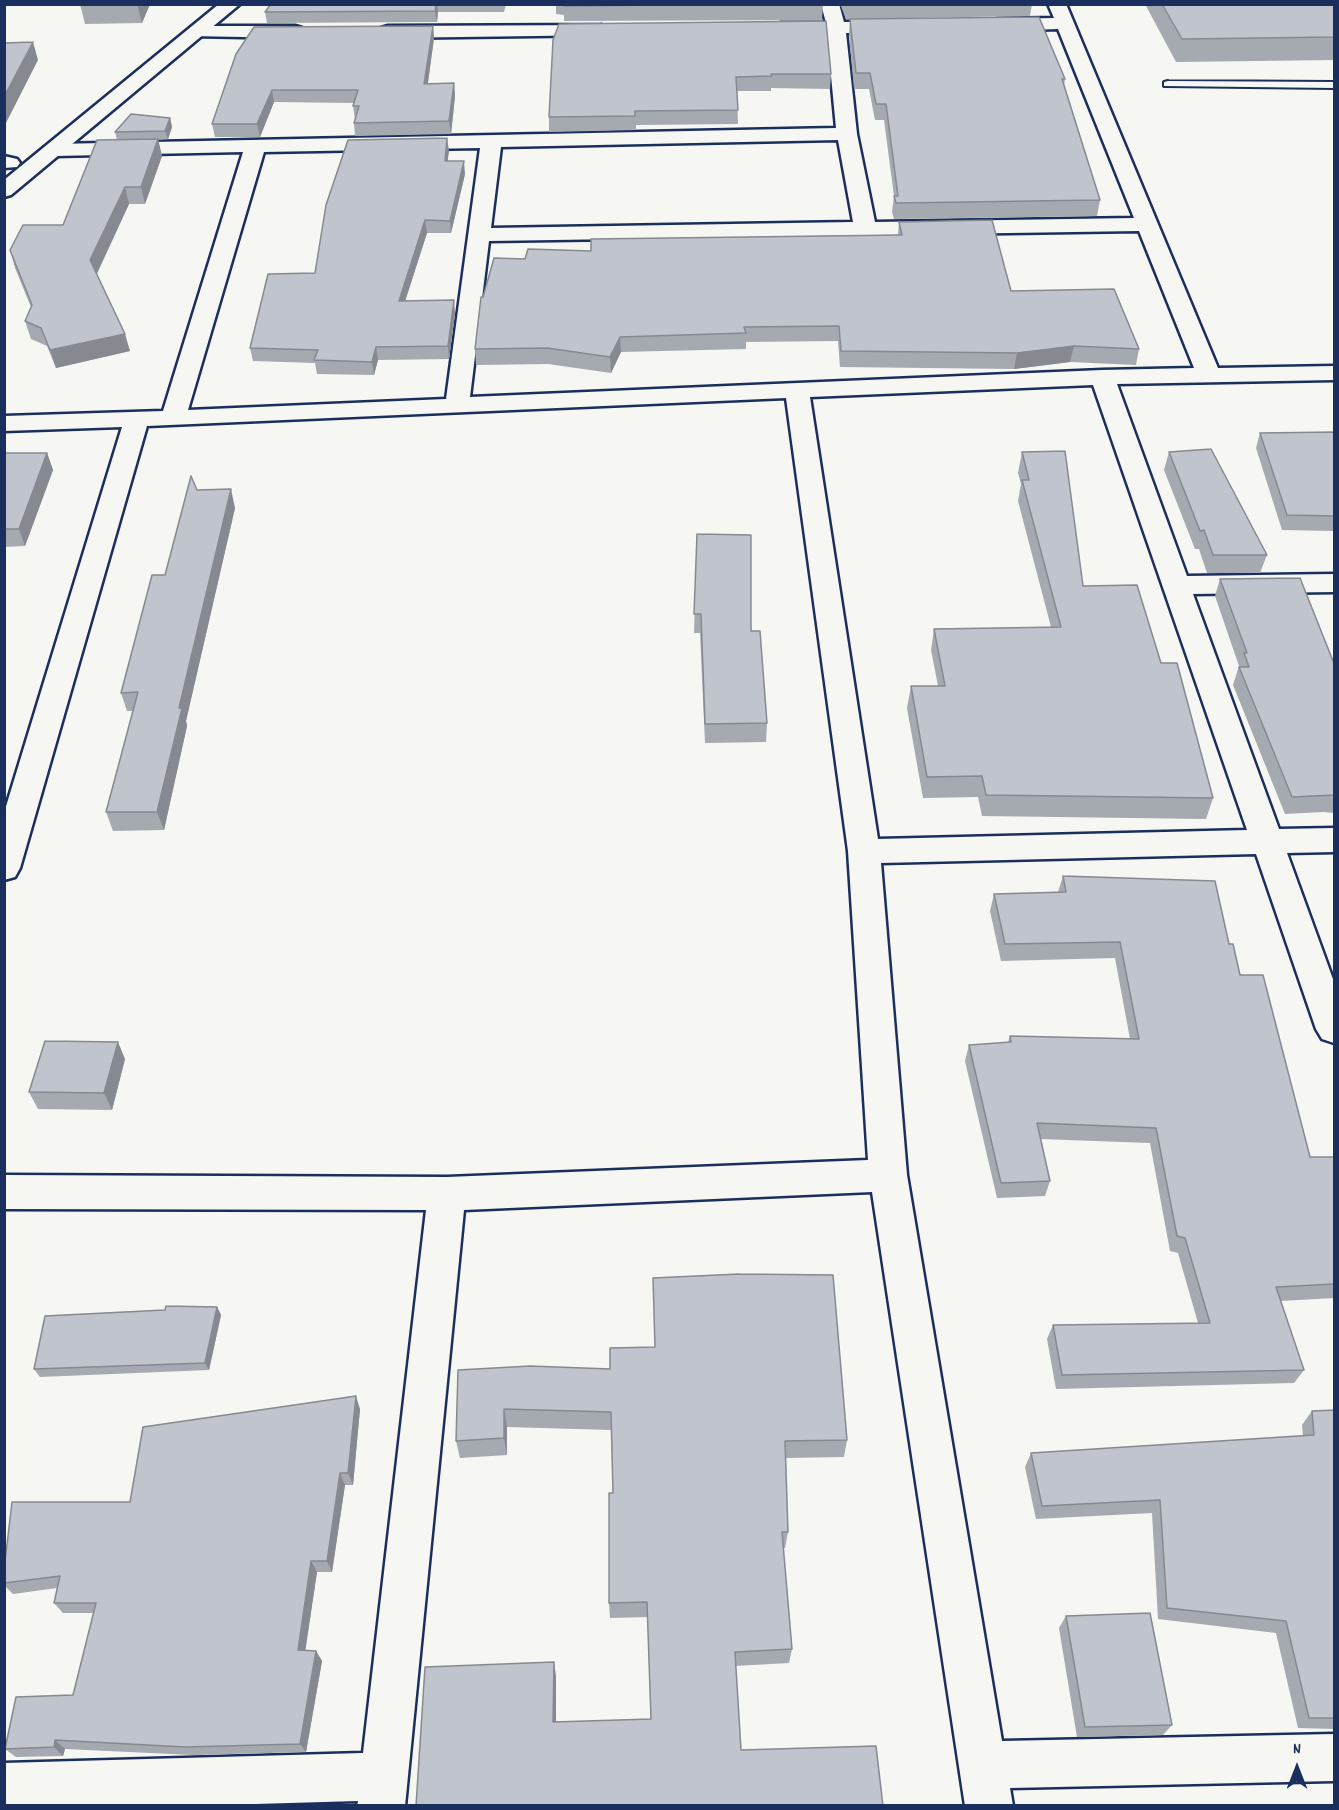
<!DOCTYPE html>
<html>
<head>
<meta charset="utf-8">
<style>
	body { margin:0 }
	#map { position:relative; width:1339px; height:1810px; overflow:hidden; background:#f6f6f2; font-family:Dekko,sans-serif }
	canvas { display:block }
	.frame { position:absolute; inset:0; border:6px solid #1b2f5e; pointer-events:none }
	.north { position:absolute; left:1267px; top:1738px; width:60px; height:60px; -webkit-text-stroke:4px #f6f6f2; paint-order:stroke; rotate:0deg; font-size:16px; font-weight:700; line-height:24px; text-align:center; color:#1b2f5e }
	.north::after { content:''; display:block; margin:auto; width:21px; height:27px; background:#1b2f5e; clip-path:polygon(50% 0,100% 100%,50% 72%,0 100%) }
</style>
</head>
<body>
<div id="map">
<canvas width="1339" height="1810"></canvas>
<div class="frame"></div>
<div class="north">N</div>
</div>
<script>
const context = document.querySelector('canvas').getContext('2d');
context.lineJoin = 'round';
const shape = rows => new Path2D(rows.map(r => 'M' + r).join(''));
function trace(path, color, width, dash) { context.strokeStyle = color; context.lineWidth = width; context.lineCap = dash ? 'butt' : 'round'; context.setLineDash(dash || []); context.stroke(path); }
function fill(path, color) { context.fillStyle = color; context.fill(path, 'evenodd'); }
const lane = shape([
	[1168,81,1334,82,1334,88,1164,86,1164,82,1168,81]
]);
const street = shape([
	[821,4,839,4,844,22,895,21,902,23,904,27,902,31,895,33,846,33,857,134,875,222,1134,218,1058,29,997,31,991,29,988,25,991,21,997,19,1054,18,1048,4,1066,4,1218,368,1334,366,1334,380,1117,384,1187,576,1334,574,1334,592,1193,594,1279,829,1334,828,1334,852,1287,853,1334,982,1334,1043,1322,1039,1316,1029,1256,854,881,863,907,1175,1002,1741,1334,1734,1334,1781,1010,1788,1013,1806,965,1806,872,1192,464,1210,405,1806,357,1806,358,1801,187,1806,4,1806,4,1763,363,1753,426,1210,4,1209,4,1175,447,1177,868,1160,848,851,786,398,147,426,20,868,15,877,4,880,4,813,122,427,4,431,4,416,163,411,243,152,55,156,48,154,45,150,48,146,55,144,836,128,827,34,781,35,774,33,772,29,774,25,781,23,826,23,821,4],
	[838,140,853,222,491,228,501,147,838,140],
	[480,148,446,399,188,410,264,152,480,148],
	[1139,231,1194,368,1102,370,470,397,489,241,1139,231],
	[1093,385,1247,830,878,839,810,397,1093,385],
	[601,25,608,27,610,31,608,35,388,38,381,36,379,32,381,28,388,26,601,25],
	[197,26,295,26,302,28,304,32,302,36,295,38,190,36,188,32,190,28,197,26],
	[4,156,17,159,20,163,17,167,4,168,4,156]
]);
const secondary = shape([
	[219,4,240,4,11,195,4,197,4,180,219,4]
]);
const wall = shape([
	[80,4,150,4,142,23,85,24],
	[271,4,506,4,504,12,438,12,437,22,267,23,265,12],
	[556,4,823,4,822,20,564,21,564,15,556,14],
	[840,4,1032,4,1030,16,846,19],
	[1145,4,1335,4,1335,60,1176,62],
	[850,19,1065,79,1064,85,1100,200,1097,216,894,219,892,212,894,196,884,120,875,120,869,89,854,89,849,34],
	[433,26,434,38,428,83,454,83,455,96,451,134,355,136,354,123,355,119,353,106,354,103,274,102,260,137,215,137,212,124,236,54],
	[553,40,831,74,830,89,771,88,771,91,737,91,738,124,636,125,636,130,549,132,549,117],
	[170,118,172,127,168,139,158,140,162,156,145,204,129,204,97,274,130,351,56,368,47,346,31,339,25,321,31,307,15,268,10,250,63,225,117,140,115,132],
	[449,151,447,161,465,174,451,233,427,233,405,301,455,313,449,359,378,360,374,375,317,374,315,363,253,361,250,348,315,273],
	[899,222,1011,291,1139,349,1136,365,1070,362,1014,369,840,367,838,341,746,342,746,349,621,352,611,373,548,364,476,365,475,349,483,297,525,259,591,251,898,235],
	[1335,432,1335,531,1282,530,1256,448,1260,433],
	[1022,452,1083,586,1161,663,1213,798,1206,819,982,816,978,797,923,798,907,708,911,686,938,686,931,650,934,629,1051,627,1018,501,1021,484,1018,473],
	[1169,452,1267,555,1260,573,1207,573,1199,549,1195,549,1164,470],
	[4,453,47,453,53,470,25,546,4,547],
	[197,490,235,508,186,721,187,726,164,830,113,831,106,812,133,711,127,711,121,693],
	[697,534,751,631,767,723,766,742,705,743,700,633,694,633],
	[1220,579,1335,666,1335,813,1323,812,1285,814,1233,685,1239,666,1215,596],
	[1063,876,1229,944,1310,1157,1335,1157,1335,1298,1280,1301,1304,1370,1294,1383,1056,1389,1047,1339,1053,1325,1198,1323,1178,1253,1170,1251,1150,1143,1040,1139,1050,1181,1045,1196,997,1198,965,1061,969,1045,1008,1042,1010,1036,1130,1039,1115,958,1001,961,990,911,994,894,1058,892],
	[125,1059,112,1110,38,1109,29,1092],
	[217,1307,221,1315,209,1370,40,1377,34,1369],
	[458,1370,847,1440,844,1457,786,1458,788,1532,785,1548,783,1548,792,1649,789,1663,735,1666,741,1750,416,1806,556,1676,556,1722,651,1719,648,1617,610,1618,609,1603,613,1493,611,1430,507,1427,507,1455,460,1458,456,1441],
	[360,1409,353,1485,345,1485,332,1572,317,1572,305,1650,316,1651,322,1661,306,1752,193,1755,65,1749,63,1756,16,1757,5,1749,73,1695,94,1613,63,1613,54,1603,57,1588,13,1594,4,1585,4,1570,130,1502],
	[1335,1410,1335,1729,1298,1728,1276,1633,1158,1619,1152,1513,1036,1519,1025,1467,1031,1453,1303,1436,1302,1425,1312,1411],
	[1066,1616,1172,1725,1163,1735,1077,1737,1059,1628]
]);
const shadedWall = shape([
	[137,4,150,4,142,23],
	[436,4,437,4,438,12,437,22,435,11],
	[433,26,434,38,426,96,424,84],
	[33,42,38,60,6,123,4,119,4,97],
	[454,83,455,96,451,134,449,121],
	[272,90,274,102,260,137,257,124],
	[170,118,172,127,168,139,165,131],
	[447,138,449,151,446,173,445,161],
	[158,139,162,156,145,204,141,187],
	[464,161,465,174,451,233,450,221],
	[125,187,129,204,95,277,90,260],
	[425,220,427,233,401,314,399,301],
	[454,300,455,313,449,359,448,346],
	[125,334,130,351,56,368,50,350],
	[620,337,621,352,611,373,610,357],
	[1074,346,1070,362,1014,369,1017,353],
	[376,347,378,360,374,375,372,362],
	[47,453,53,470,25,546,19,529],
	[231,489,235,508,186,721,187,726,164,830,157,812,179,708],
	[118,1042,125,1059,112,1110,104,1093],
	[217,1307,221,1315,209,1370,205,1363],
	[356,1396,360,1409,353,1485,348,1473],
	[504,1409,507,1427,507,1455,504,1438],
	[340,1473,345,1485,332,1572,327,1561],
	[311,1561,317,1572,304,1660,298,1650],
	[316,1651,322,1661,306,1752,300,1744],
	[554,1662,556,1676,556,1735,553,1722],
	[55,1740,65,1749,63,1756,54,1747]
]);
const building = shape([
	[271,4,436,4,435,11,265,12,271,4],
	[564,4,766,4,564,6,564,4],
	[1162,4,1335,4,1335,37,1182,39,1162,4],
	[1039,17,1065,79,1062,79,1100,200,896,203,894,196,898,196,886,104,876,104,870,73,856,73,850,19,1039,17],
	[826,21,831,74,771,74,772,76,736,77,738,110,635,111,635,116,549,117,553,40,559,24,826,21],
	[433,26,424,84,454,83,449,121,354,123,359,106,353,106,358,90,272,90,257,124,212,124,236,54,254,27,433,26],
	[33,42,4,97,4,43,33,42],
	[131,114,170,118,165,131,115,132,131,114],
	[447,138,445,161,464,161,450,221,425,220,399,301,454,300,448,346,376,347,372,362,314,360,318,350,250,348,268,274,315,273,326,205,348,140,447,138],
	[158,139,141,187,125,187,90,260,125,334,50,350,41,328,25,321,32,305,10,250,23,225,63,225,97,140,158,139],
	[992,220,1011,291,1114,289,1139,349,1074,346,1017,353,841,351,839,326,744,327,746,333,620,337,610,357,547,348,475,349,481,297,483,297,494,258,525,259,528,249,591,251,591,239,902,235,899,222,992,220],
	[1335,432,1335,516,1287,515,1260,433,1335,432],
	[1211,449,1267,555,1213,555,1204,530,1200,531,1169,452,1211,449],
	[1065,451,1083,586,1137,585,1161,663,1177,663,1213,798,986,795,982,776,927,777,911,686,945,686,934,629,1061,627,1022,480,1029,480,1022,452,1065,451],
	[4,453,47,453,19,529,4,529,4,453],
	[191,476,197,490,231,489,179,708,182,708,157,812,106,812,138,692,121,693,152,575,165,575,191,476],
	[697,534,751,535,751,631,760,631,767,723,705,724,701,614,694,614,697,534],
	[1300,578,1335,666,1335,795,1292,797,1239,667,1249,667,1244,653,1247,653,1220,579,1300,578],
	[1063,876,1215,881,1229,944,1233,944,1240,975,1263,975,1310,1157,1335,1157,1335,1284,1276,1287,1304,1370,1062,1375,1053,1325,1210,1323,1185,1238,1177,1236,1156,1128,1037,1123,1050,1181,1001,1183,969,1045,1011,1042,1010,1036,1139,1039,1120,942,1005,944,994,894,1066,892,1063,876],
	[45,1041,118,1042,104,1093,29,1092,45,1041],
	[739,1274,833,1275,847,1440,785,1441,788,1532,782,1532,792,1649,735,1652,741,1750,876,1746,883,1806,416,1806,425,1667,554,1662,553,1722,651,1719,647,1602,609,1603,609,1493,613,1493,611,1412,504,1409,504,1438,456,1441,458,1370,530,1366,610,1369,610,1348,655,1347,653,1278,739,1274],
	[166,1306,217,1307,205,1363,34,1369,45,1316,165,1310,166,1306],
	[356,1396,348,1473,340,1473,327,1561,311,1561,298,1650,316,1651,300,1744,185,1747,55,1740,54,1747,5,1749,16,1697,73,1695,96,1603,54,1603,60,1576,4,1583,4,1570,12,1502,130,1502,143,1427,356,1396],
	[1335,1410,1335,1718,1309,1718,1286,1621,1167,1608,1160,1500,1042,1506,1031,1453,1314,1435,1312,1411,1335,1410],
	[1150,1613,1172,1725,1085,1727,1066,1616,1150,1613]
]);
trace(lane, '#1b2f5e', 4);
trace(street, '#1b2f5e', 5);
trace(secondary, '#1b2f5e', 5);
fill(lane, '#f6f6f2');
fill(street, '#f6f6f2');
fill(secondary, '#f6f6f2');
fill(wall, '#a5a9b0');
fill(shadedWall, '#868990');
fill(building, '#c0c4cd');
trace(building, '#868990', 1.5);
</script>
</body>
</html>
